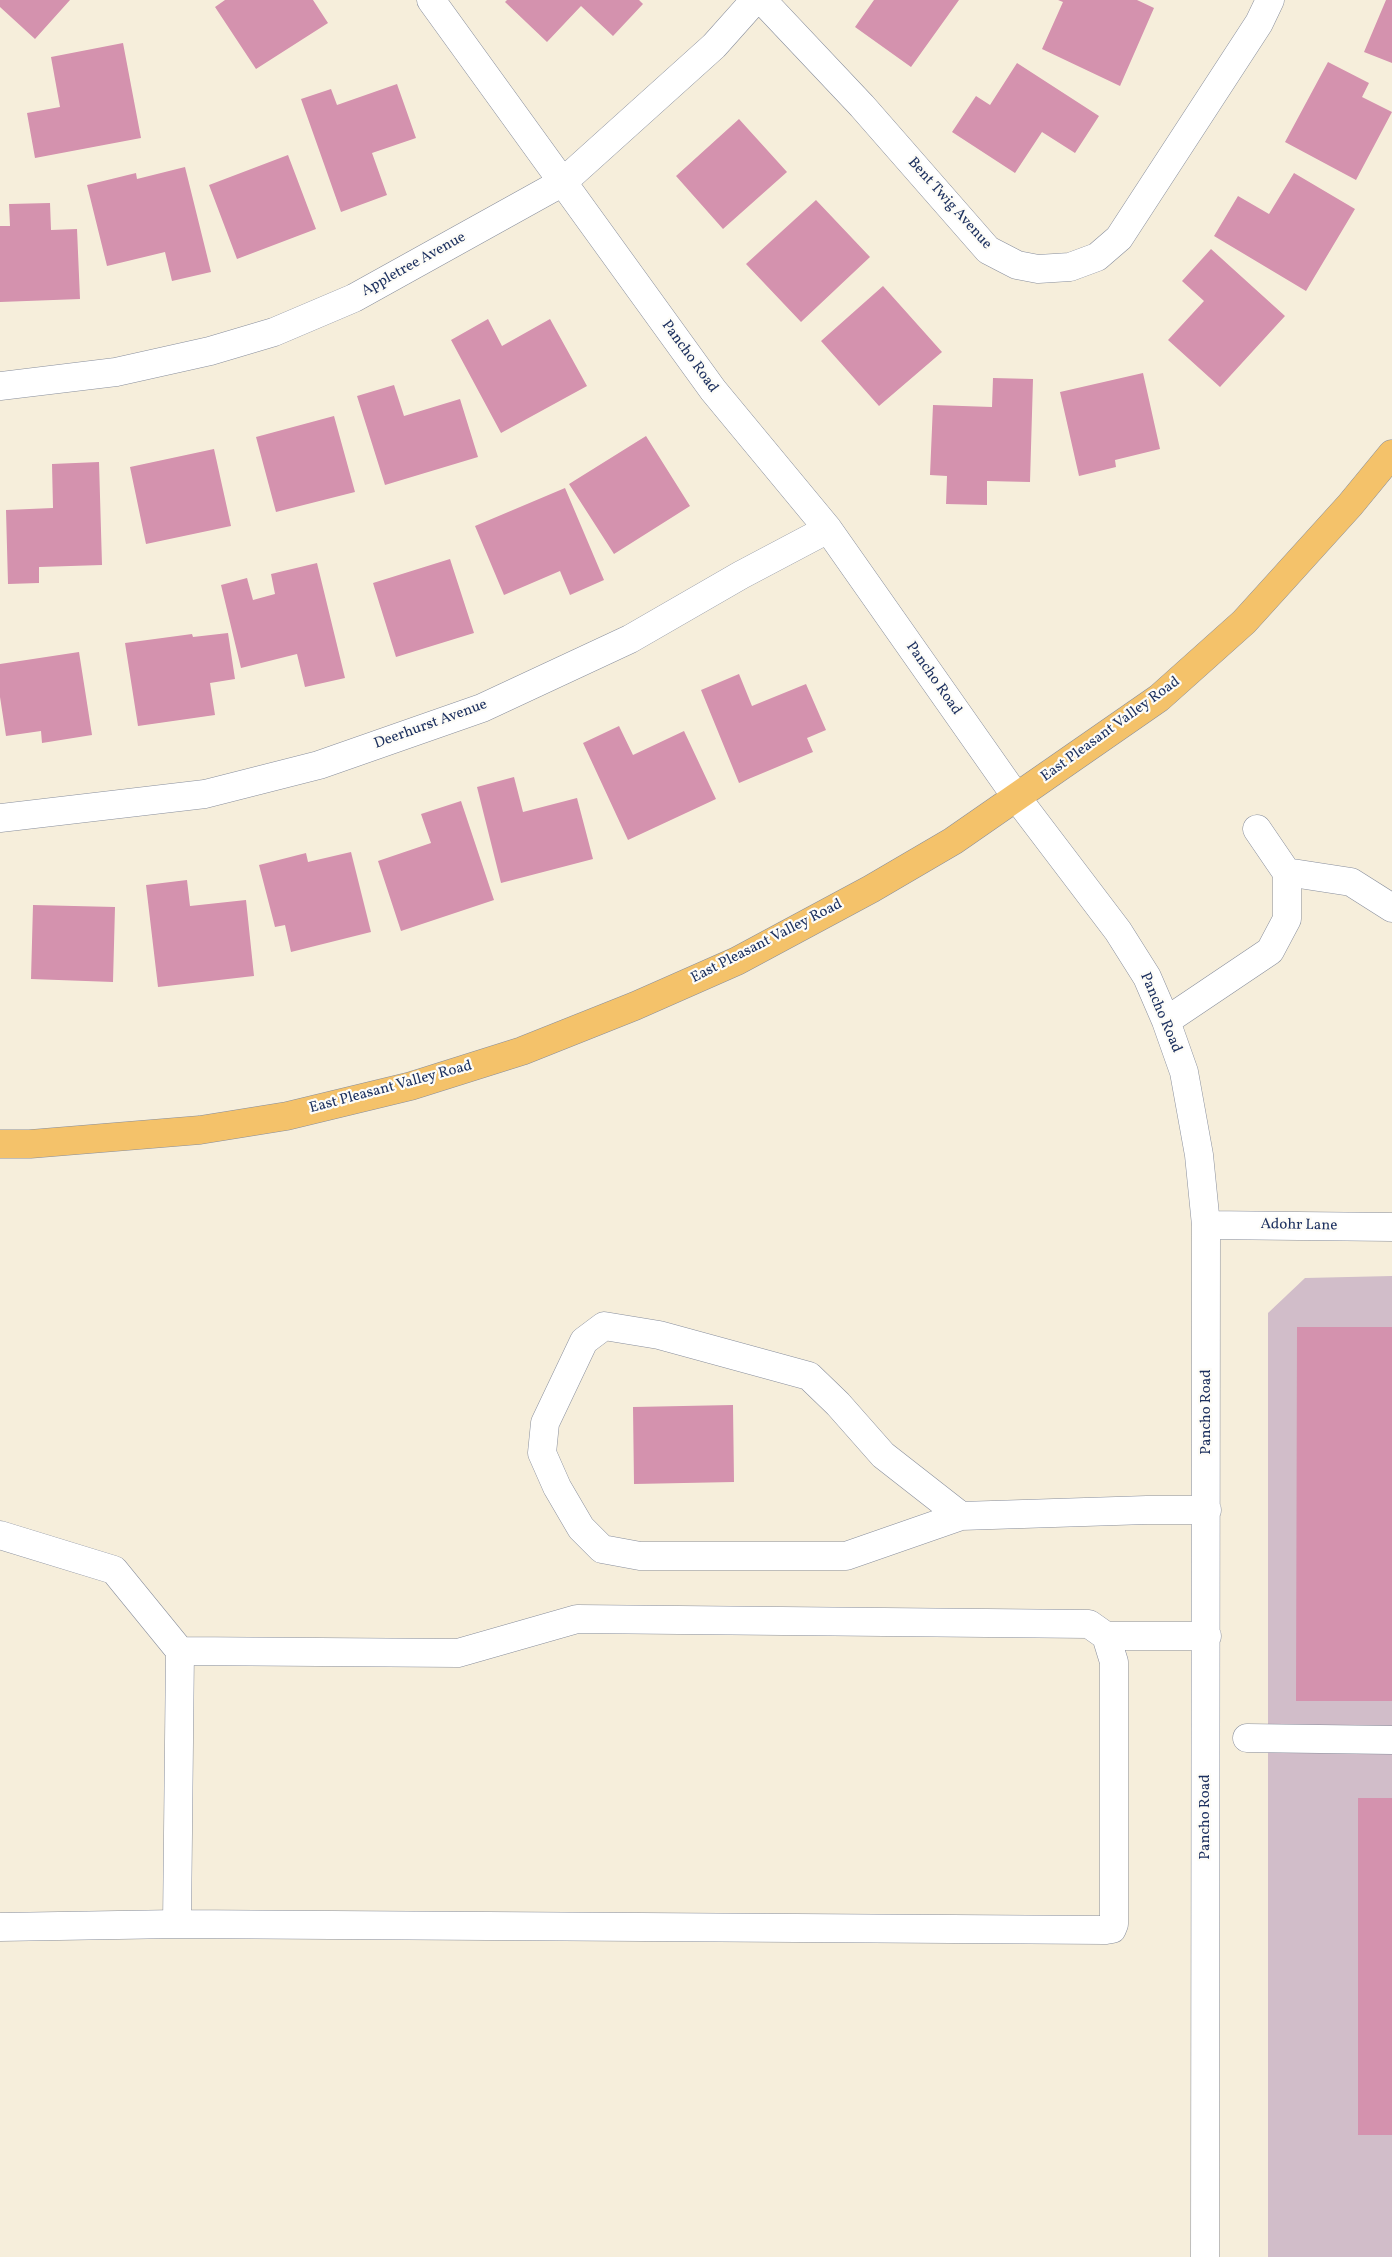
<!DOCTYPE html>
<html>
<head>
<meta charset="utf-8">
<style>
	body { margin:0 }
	canvas { display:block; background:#f6eedb }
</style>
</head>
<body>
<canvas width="1392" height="2257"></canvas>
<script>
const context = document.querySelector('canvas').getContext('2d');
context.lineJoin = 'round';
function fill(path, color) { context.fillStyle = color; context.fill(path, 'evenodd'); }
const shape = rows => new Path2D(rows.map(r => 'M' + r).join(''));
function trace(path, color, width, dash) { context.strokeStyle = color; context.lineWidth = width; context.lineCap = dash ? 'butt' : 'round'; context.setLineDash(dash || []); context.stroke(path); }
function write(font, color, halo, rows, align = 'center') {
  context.font = font + ' Vollkorn,serif'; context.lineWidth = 4.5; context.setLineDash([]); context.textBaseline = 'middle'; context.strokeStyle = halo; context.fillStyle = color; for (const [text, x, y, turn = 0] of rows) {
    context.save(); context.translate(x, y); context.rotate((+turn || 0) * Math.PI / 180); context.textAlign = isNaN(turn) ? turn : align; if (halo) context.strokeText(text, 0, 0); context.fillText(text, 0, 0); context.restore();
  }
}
const industrial = shape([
	[1392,1276,1392,2257,1268,2257,1268,1313,1305,1278]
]);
const building = shape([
	[0,0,70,0,35,39,0,7],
	[225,0,313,0,328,23,256,69,215,7],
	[507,0,639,0,643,4,613,36,581,6,547,42,505,2],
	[874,0,959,0,911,67,855,27],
	[1058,0,1137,0,1154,8,1120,86,1042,49,1063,2],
	[1386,0,1392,0,1392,63,1364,52],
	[123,43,141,138,35,158,27,113,60,107,51,57],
	[1328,62,1369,83,1362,97,1392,112,1356,180,1285,142],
	[1017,63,1099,116,1075,153,1042,132,1015,173,952,132,976,96,990,105],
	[397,84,416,138,372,153,387,195,341,212,301,99,331,89,337,105],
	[739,119,787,172,723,229,676,176],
	[288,155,316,229,237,259,209,185],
	[185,167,211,272,172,281,165,252,107,266,87,185,136,173,137,179],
	[1294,173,1355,209,1306,291,1214,236,1238,196,1269,214],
	[816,200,870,257,801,322,746,264],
	[50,203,51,230,77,229,80,299,0,302,0,226,10,226,9,204],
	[1211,249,1285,316,1220,387,1168,340,1204,301,1182,281],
	[883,286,942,352,879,406,821,341],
	[488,319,502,346,550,319,587,386,501,433,451,340],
	[1143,373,1160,449,1115,460,1116,467,1079,476,1060,392],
	[993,378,1033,379,1030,482,987,481,987,505,946,504,947,476,930,475,933,405,992,407],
	[394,385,404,416,460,399,478,457,385,485,357,396],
	[334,416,355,492,276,512,256,437],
	[646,436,690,506,614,554,569,484],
	[214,449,231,526,146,544,130,467],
	[99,462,102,565,39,567,39,583,8,584,6,510,53,508,52,464],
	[565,488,604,580,570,595,560,571,504,595,475,526],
	[450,559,474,633,396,657,373,583],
	[317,563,345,678,305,687,297,654,241,668,221,585,247,578,253,600,275,594,271,574],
	[228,633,235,679,210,683,215,715,138,726,125,643,192,634,193,637],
	[79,652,92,735,42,743,41,731,6,736,0,697,0,664],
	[739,674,752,706,806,684,826,730,807,738,813,752,739,783,701,690],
	[619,726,633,755,684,731,716,799,628,840,583,743],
	[514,777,523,812,577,798,593,859,501,883,477,787],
	[461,801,494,900,401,931,378,861,431,843,421,814],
	[351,852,371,932,291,952,285,925,275,927,259,865,306,853,308,862],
	[187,880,190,906,246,900,254,976,158,987,146,885],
	[33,905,115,907,113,982,31,979],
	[1297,1327,1392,1327,1392,1701,1296,1701],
	[733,1405,734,1482,634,1484,633,1407],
	[1358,1798,1392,1798,1392,2135,1358,2135]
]);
const minor = shape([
	[431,0,713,390,828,529,1017,798,1118,931,1147,977,1166,1021,1184,1072,1199,1155,1206,1225,1205,2257],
	[762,0,862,106,988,250,1017,265,1038,269,1070,267,1097,257,1119,238,1259,23,1270,0],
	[0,386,116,372,210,351,274,332,354,298,563,182,714,46,755,0],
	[0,818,205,794,319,765,482,708,630,639,741,575,828,529],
	[1286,872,1351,882,1392,908],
	[1166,1021,1270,951,1287,919,1287,873,1257,829],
	[1206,1225,1392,1227],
	[961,1516,846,1556,640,1556,602,1549,581,1528,557,1487,542,1453,545,1423,584,1341,604,1326,659,1335,809,1376,838,1404,883,1455,961,1516,1147,1510,1207,1510],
	[0,1535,114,1570,180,1651,177,1924,1106,1930,1112,1929,1114,1924,1114,1662,1106,1636,1089,1624,577,1619,458,1653,180,1651],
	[1106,1636,1207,1636],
	[1247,1738,1392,1740],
	[0,1927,177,1924]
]);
const major = shape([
	[0,1144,30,1144,200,1130,287,1116,411,1086,522,1051,635,1006,737,961,871,889,953,841,1159,698,1244,622,1350,505,1392,454]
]);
const streetNames = [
	["Bent Twig Avenue",949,204,48],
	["Appletree Avenue",414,265,-29],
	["Pancho Road",689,357,54],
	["Pancho Road",933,679,55],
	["Deerhurst Avenue",431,725,-20],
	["East Pleasant Valley Road",1111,730,-36],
	["East Pleasant Valley Road",767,942,-27],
	["Pancho Road",1160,1013,67],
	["East Pleasant Valley Road",391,1088,-15],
	["Adohr Lane",1299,1226,1],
	["Pancho Road",1207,1412,-90],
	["Pancho Road",1206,1817,-90]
];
fill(industrial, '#d1bdc9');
fill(building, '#d492ae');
trace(minor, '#888e9c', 29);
trace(major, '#888e9c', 29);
trace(minor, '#fff', 28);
trace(major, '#f4c26a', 28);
write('15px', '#1b2f5e', '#fdfcf7', streetNames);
</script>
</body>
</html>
